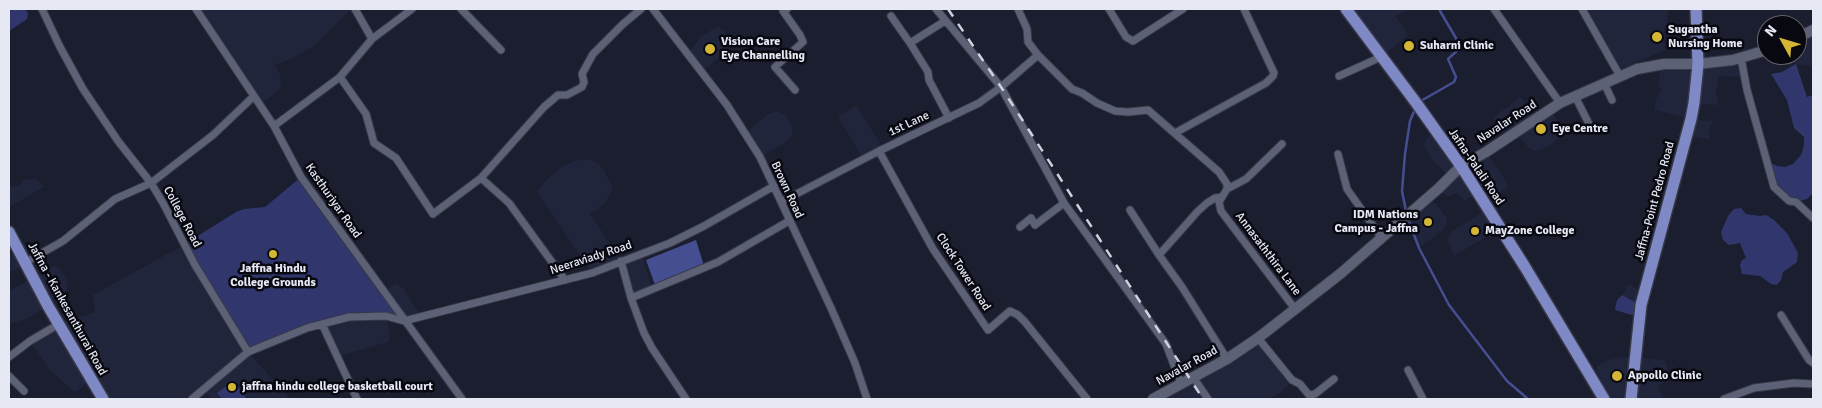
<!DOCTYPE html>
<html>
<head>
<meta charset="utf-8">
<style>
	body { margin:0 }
	#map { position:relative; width:1822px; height:408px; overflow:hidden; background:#1b1e2f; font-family:Signika,sans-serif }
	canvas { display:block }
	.frame { position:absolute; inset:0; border:10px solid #e6e8f4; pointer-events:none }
	.north { position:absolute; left:1757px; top:15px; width:50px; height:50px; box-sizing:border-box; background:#080910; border:1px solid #61626b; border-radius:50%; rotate:309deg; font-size:14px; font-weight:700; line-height:20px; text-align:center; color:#e6e8f4 }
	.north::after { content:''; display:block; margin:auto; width:18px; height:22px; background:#d3b635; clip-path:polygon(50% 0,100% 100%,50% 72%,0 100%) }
</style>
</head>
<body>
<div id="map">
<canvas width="1822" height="408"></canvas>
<div class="frame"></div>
<div class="north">N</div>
</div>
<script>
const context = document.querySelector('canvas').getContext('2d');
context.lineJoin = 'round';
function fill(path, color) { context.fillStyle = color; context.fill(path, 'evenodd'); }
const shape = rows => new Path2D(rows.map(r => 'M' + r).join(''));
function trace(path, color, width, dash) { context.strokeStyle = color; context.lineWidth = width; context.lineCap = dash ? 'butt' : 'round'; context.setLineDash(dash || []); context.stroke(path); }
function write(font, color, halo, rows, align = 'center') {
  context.font = font + ' Signika,sans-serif'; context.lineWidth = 5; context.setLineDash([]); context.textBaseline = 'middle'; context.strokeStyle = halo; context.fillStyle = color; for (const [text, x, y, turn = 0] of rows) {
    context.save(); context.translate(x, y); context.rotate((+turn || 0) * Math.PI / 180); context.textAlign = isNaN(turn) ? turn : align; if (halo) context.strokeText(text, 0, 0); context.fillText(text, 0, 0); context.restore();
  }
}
const built = shape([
	[196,9,351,9,314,46,293,58,275,65,280,75,281,86,277,92,260,105],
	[1346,9,1410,9,1395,16,1406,31,1407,36,1381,57],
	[1585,9,1668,9,1667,25,1664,29,1665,50,1622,69],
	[719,27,731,37,733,42,731,47,702,72,688,54,701,37,710,31],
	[1813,30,1813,64,1808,66,1796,64,1788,55,1797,55,1797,38],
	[1741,58,1743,75,1737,77,1719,76,1716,93,1718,99,1717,105,1694,103,1691,119,1713,121,1709,130,1710,140,1687,135,1691,119,1654,110,1656,99,1661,91,1658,85,1659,78,1660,70,1664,64],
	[1520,97,1525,102,1536,119,1550,109,1561,127,1562,134,1557,140,1541,150,1535,151,1529,148,1519,137,1517,132,1505,139,1493,118],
	[856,105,883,148,863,159,838,117],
	[777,111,784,114,789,120,792,126,792,135,786,142,760,157,745,133,768,114],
	[1435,131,1461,166,1486,152,1507,183,1508,187,1503,191,1482,200,1477,192,1465,201,1456,193,1448,197,1445,195,1439,188,1449,177,1429,156,1424,145,1426,139],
	[586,159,597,162,604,170,613,189,605,203,590,214,621,260,642,254,652,289,631,298,621,261,592,273,537,192,546,180,563,166,575,161],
	[28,179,36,179,44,187,9,207,9,187,19,186,24,180],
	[1427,197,1439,207,1446,217,1447,223,1443,230,1419,248,1407,216],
	[1487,209,1501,228,1454,256,1448,241,1450,233],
	[185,244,248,352,290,399,211,399,205,390,192,399,103,399,91,380,77,391,73,391,50,370,30,341,59,324,95,312,93,295],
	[19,251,26,262,16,270,12,271,9,269,9,255],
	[54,266,60,269,67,281,68,288,66,291,47,301,48,306,28,318,9,324,9,291],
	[395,283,403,288,421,316,404,321,384,292],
	[1629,284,1644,293,1641,305,1622,295],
	[386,316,390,337,388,342,336,357,322,324,349,317],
	[1258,338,1291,382,1280,393,1268,399,1162,399],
	[1622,357,1665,360,1669,374,1668,380,1658,386,1664,399,1597,399,1602,396,1602,382,1596,370,1597,367,1605,361]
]);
const green = shape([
	[14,9,25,9,28,13,27,19,9,31,9,11],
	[1796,64,1807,97,1813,95,1813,193,1807,199,1796,202,1774,187,1765,160,1777,166,1785,167,1793,164,1801,155,1804,145,1804,137,1794,128,1787,100,1771,74,1782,72],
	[301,177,404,321,386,316,349,317,307,328,248,352,185,244,236,212,244,209,265,207],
	[1741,208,1746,214,1760,216,1766,215,1774,220,1787,233,1798,253,1797,262,1783,272,1781,280,1777,285,1771,284,1760,276,1742,274,1740,265,1742,260,1746,258,1740,243,1729,245,1723,240,1721,232,1728,216,1734,209],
	[1622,295,1641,305,1639,317,1615,310,1617,300],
	[233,381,247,399,222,399,217,393]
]);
const water = shape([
	[696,240,704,266,655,285,646,260]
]);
const stream = shape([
	[1419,102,1454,82,1456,77,1448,59,1459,49,1460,45,1440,11,1440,9],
	[1406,211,1402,191,1405,154,1410,121,1415,109],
	[1408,219,1419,248,1449,305,1507,381,1528,399]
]);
const street = shape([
	[196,9,274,126,301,177,462,399],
	[355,9,372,39],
	[461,9,501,50],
	[653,9,727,105,760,157,831,308,855,363,867,399],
	[787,9,783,11,800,35,803,42,775,67,795,90],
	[936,9,1001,87,1064,203,1166,344,1181,384],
	[1018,9,1027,29,1028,42,1038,55,1072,89,1082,93,1097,103,1115,111,1128,112,1148,110,1219,172,1227,184,1227,189,1219,202,1221,211,1295,309],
	[1109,9,1126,37,1133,41,1183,9],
	[1494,9,1560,103],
	[1582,9,1620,76],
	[891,16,910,43,928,72,929,80,949,118],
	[910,43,945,21],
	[1741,58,1747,90,1774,187,1789,201,1796,202,1813,218],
	[1339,76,1381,57],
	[340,77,366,114,374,143,396,158,433,214,481,178,544,107,558,95,567,95,582,87,584,82,582,74,593,54,623,24,641,9],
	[1604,83,1612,100],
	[1575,96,1590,126],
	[274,126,340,77,372,39,412,9],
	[1175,133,1266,83,1273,76,1274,73,1244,9],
	[879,151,933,249,988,330,1010,311,1018,315,1025,322,1087,399],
	[1338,154,1347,189,1381,237],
	[481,178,509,203,565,280],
	[1227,189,1246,179,1282,144],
	[781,202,879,151,979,103,1001,87,1038,55],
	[1130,210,1159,255,1198,211,1207,203,1215,198,1222,197],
	[1020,227,1031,218,1035,225,1064,203],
	[1159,255,1182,287,1227,359],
	[621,261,631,298,644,333,652,348,686,399],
	[26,262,63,241,115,199,151,183,118,141,83,89,60,47,42,9],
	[631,298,718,262,789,221],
	[1781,315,1809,360,1813,363],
	[322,324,357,399],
	[1258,338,1292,380,1300,384,1309,395,1315,394,1334,379],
	[248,352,195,265,163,203,151,183,213,135,254,96],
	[9,357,30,341,59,324],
	[1408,370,1423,399],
	[9,376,24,391],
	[1193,377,1208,399],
	[192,399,248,352,307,328,349,317,386,316,404,321,592,273,670,243,704,226,774,186],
	[1724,399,1754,388,1794,383,1813,384]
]);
const secondary = shape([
	[1797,38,1813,30],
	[1153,399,1227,359,1258,338,1340,274,1439,188,1461,166,1486,152,1560,103,1637,69,1664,64,1698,64,1733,60,1767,50]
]);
const primary = shape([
	[1346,9,1417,104,1461,166,1525,267,1604,399],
	[9,232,48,306,103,399],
	[1631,399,1641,305,1691,119,1694,103,1698,64,1696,9]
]);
const rail = shape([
	[948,9,1001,87,1203,399]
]);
const markers = [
	[1657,37,6,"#d3b635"],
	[1409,46,6,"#d3b635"],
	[710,49,6,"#d3b635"],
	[1541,129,6,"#d3b635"],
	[1428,222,5,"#d3b635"],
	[1475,231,5,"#d3b635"],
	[273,254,5,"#d3b635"],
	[1617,376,6,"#d3b635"],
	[232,387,5,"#d3b635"]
];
const poiNames = [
	["Sugantha",1668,30],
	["Nursing Home",1668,44],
	["Vision Care",721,42],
	["Eye Channelling",721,56],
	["Suharni Clinic",1420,46],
	["Eye Centre",1552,129],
	["IDM Nations",1418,215,"right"],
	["Campus - Jaffna",1418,229,"right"],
	["MayZone College",1485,231],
	["Jaffna Hindu",273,269,"center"],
	["College Grounds",273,283,"center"],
	["Appollo Clinic",1628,376],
	["jaffna hindu college basketball court",242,387]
];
const streetNames = [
	["Navalar Road",1507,122,-33],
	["1st Lane",909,124,-25],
	["Jafna-Palali Road",1476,167,56],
	["Brown Road",787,190,65],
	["Kasthuriyar Road",333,201,55],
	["Jaffna-Point Pedro Road",1655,201,-75],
	["College Road",182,217,62],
	["Annasaththira Lane",1268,254,53],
	["Neeraviady Road",591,258,-18],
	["Clock Tower Road",963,272,57],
	["Jaffna - Kankesanthurai Road",67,309,61],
	["Navalar Road",1187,366,-29]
];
fill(built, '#21253c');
fill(green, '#31376c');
fill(water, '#464e92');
trace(stream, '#464e92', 2.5);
trace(street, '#373948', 9);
trace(secondary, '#373948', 12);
trace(primary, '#373948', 14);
trace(street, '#5d6175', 7);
trace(secondary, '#5d6175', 10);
trace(primary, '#7f89c5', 11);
trace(rail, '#cfd2de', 2.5, [9, 9]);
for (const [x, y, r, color] of markers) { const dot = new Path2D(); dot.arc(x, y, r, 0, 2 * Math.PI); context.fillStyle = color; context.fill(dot); trace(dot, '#080910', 2); }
write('bold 12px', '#e6e8f4', '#080910', poiNames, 'left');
write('12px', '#e6e8f4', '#080910', streetNames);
</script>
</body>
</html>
